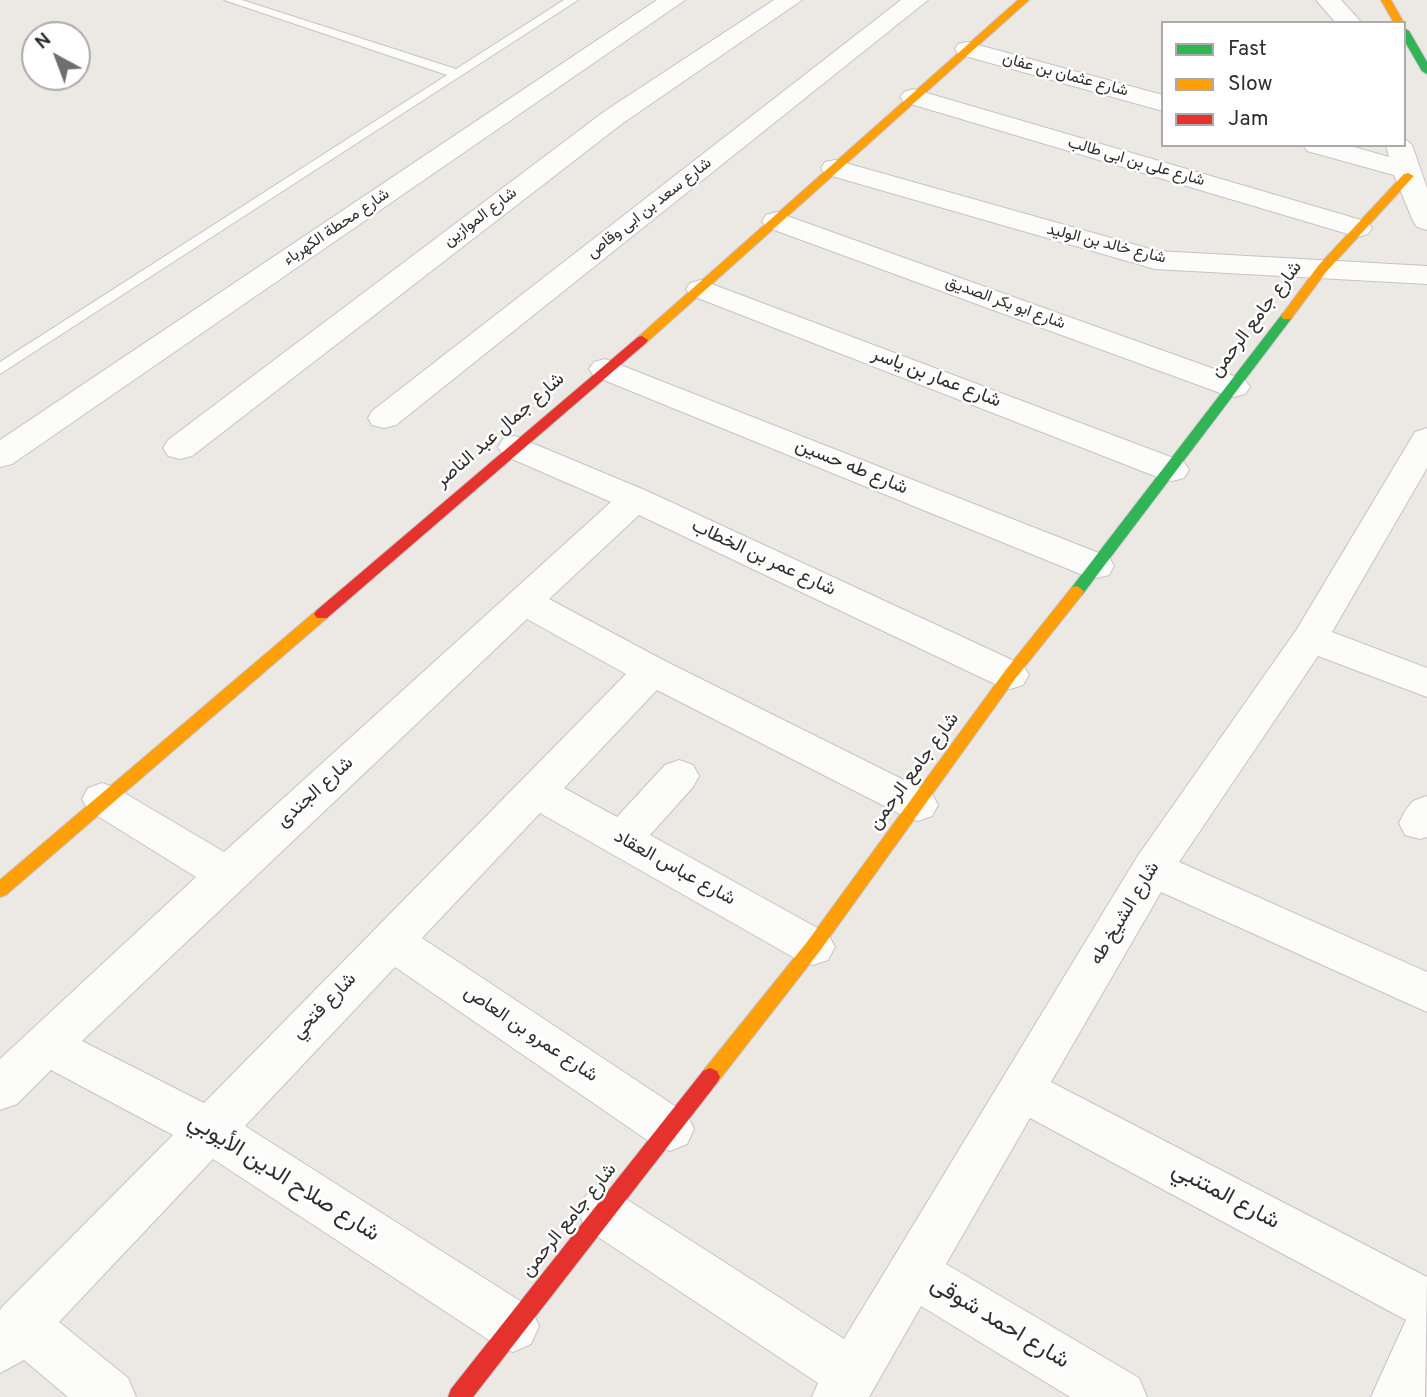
<!DOCTYPE html>
<html>
<head>
<meta charset="utf-8">
<style>
	body { margin:0 }
	#map { position:relative; width:1427px; height:1397px; overflow:hidden; background:#ece8e4; font-family:Overpass,sans-serif }
	canvas { display:block }
	.legend { position:absolute; left:1161px; top:21px; width:245px; height:126px; box-sizing:border-box; background:#fff; border:2px solid #ababab; margin:0; padding:9px 12px; list-style:none; font-size:21px; color:#2e2e2e }
	.legend li { display:flex; align-items:center; gap:14px; height:35px }
	.legend b { width:35px; border:2px solid #ababab }
	.north { position:absolute; left:21px; top:21px; width:70px; height:70px; box-sizing:border-box; background:#fff; border:2px solid #ababab; border-radius:50%; rotate:319deg; font-size:19px; font-weight:700; line-height:28px; text-align:center; color:#2e2e2e }
	.north::after { content:''; display:block; margin:auto; width:24px; height:32px; background:#706f6e; clip-path:polygon(50% 0,100% 100%,50% 72%,0 100%) }
</style>
</head>
<body>
<div id="map">
<canvas width="1427" height="1397"></canvas>
<ul class="legend">
<li><b style="height:9px;background:#30b455"></b>Fast</li>
<li><b style="height:9px;background:#ff9f0a"></b>Slow</li>
<li><b style="height:9px;background:#e5322d"></b>Jam</li>
</ul>
<div class="north">N</div>
</div>
<script>
const context = document.querySelector('canvas').getContext('2d');
context.lineJoin = 'round';
const shape = rows => new Path2D(rows.map(r => 'M' + r).join(''));
function trace(path, color, width, dash) { context.strokeStyle = color; context.lineWidth = width; context.lineCap = dash ? 'butt' : 'round'; context.setLineDash(dash || []); context.stroke(path); }
function fill(path, color) { context.fillStyle = color; context.fill(path, 'evenodd'); }
function write(font, color, halo, rows, align = 'center') {
  context.font = font + ' Overpass,Vazirmatn,sans-serif'; context.lineWidth = 5; context.setLineDash([]); context.textBaseline = 'middle'; context.strokeStyle = halo; context.fillStyle = color; for (const [text, x, y, turn = 0] of rows) {
    context.save(); context.translate(x, y); context.rotate((+turn || 0) * Math.PI / 180); context.textAlign = isNaN(turn) ? turn : align; if (halo) context.strokeText(text, 0, 0); context.fillText(text, 0, 0); context.restore();
  }
}
const lane = shape([
	[224,0,242,0,456,69,564,0,578,0,0,374,0,362,447,75,224,0]
]);
const street = shape([
	[657,0,685,0,12,464,0,467,0,440,657,0],
	[774,0,802,0,623,123,192,456,180,459,168,456,163,448,168,440,605,111,774,0],
	[901,0,928,0,396,425,384,428,372,425,368,418,372,411,901,0],
	[1316,0,1341,0,1362,23,1336,23,1316,0],
	[967,42,1163,95,1163,111,958,54,955,49,958,44,967,42],
	[913,89,1368,222,1372,228,1368,234,1358,237,1348,234,904,102,900,97,904,92,913,89],
	[1404,138,1412,145,1427,188,1427,230,1417,227,1413,221,1394,175,1307,151,1303,145,1347,145,1389,157,1386,145,1404,145,1404,138],
	[835,160,1157,251,1427,266,1427,284,1155,269,825,174,821,168,825,162,835,160],
	[776,212,1245,380,1250,387,1245,394,1234,397,1223,394,766,227,762,221,766,215,776,212],
	[701,280,1184,462,1189,470,1184,478,1172,481,1160,478,690,295,686,289,690,283,701,280],
	[605,359,1109,557,1114,566,1109,575,1096,578,1083,575,594,376,589,369,594,362,605,359],
	[1427,428,1427,468,1332,632,1427,668,1427,697,1318,656,1179,862,1427,972,1427,1012,1161,892,1051,1082,1427,1277,1425,1397,1371,1397,1406,1320,1030,1118,946,1264,1139,1378,1147,1397,1070,1397,921,1306,869,1397,812,1397,818,1383,586,1229,578,1212,586,1195,603,1188,620,1195,844,1339,1137,857,1297,629,1415,432,1427,428],
	[515,436,647,491,1023,665,1029,675,1023,685,1010,689,997,685,639,515,549,599,665,661,932,794,938,805,932,816,918,821,904,816,657,690,564,788,617,817,665,765,679,760,693,765,699,776,693,787,650,835,828,934,835,947,828,960,813,965,798,960,540,813,422,938,687,1114,694,1129,687,1144,670,1151,653,1144,395,967,245,1126,531,1308,539,1326,531,1344,513,1352,495,1344,213,1159,59,1322,128,1378,136,1397,68,1397,24,1360,0,1373,0,1310,3,1306,173,1135,51,1070,17,1104,0,1110,0,1059,196,877,88,810,82,799,88,788,102,783,116,788,224,852,611,502,503,455,498,447,503,439,515,436],
	[527,619,626,674,204,1103,82,1041,527,619],
	[1427,796,1427,837,1420,839,1405,835,1399,823,1405,811,1413,801,1427,796]
]);
const fast = shape([
	[1404,28,1409,31,1427,62,1427,74,1422,71,1404,40,1404,28],
	[1287,312,1293,316,1291,319,1082,595,1072,595,1070,591,1072,587,1283,313,1287,312]
]);
const slow = shape([
	[1018,0,1029,0,646,343,638,343,638,337,1018,0],
	[1381,0,1391,0,1404,23,1394,23,1381,0],
	[1408,173,1414,176,1412,178,1326,272,1291,319,1283,319,1281,316,1318,266,1404,174,1408,173],
	[1077,586,1084,591,1082,595,1015,679,819,952,717,1083,710,1086,703,1083,700,1077,703,1071,807,942,1005,671,1072,587,1077,586],
	[322,609,327,610,330,614,327,618,6,895,0,897,0,880,317,610,322,609]
]);
const jam = shape([
	[642,336,648,340,646,343,327,618,317,618,314,614,317,610,638,337,642,336],
	[710,1068,717,1071,720,1077,717,1083,473,1397,448,1397,451,1389,703,1071,710,1068]
]);
const farStreetnames = [
	["شارع عثمان بن عفان",1065,76,15],
	["شارع على بن ابى طالب",1136,163,16],
	["شارع سعد بن ابى وقاص",650,209,-38],
	["شارع الموازين",481,218,-37],
	["شارع محطة الكهرباء",337,228,-34],
	["شارع خالد بن الوليد",1106,245,14],
	["شارع ابو بكر الصديق",1005,304,20]
];
const streetNames = [
	["شارع جامع الرحمن",1257,320,-53],
	["شارع عمار بن ياسر",936,379,21],
	["شارع جمال عبد الناصر",501,431,-41],
	["شارع طه حسين",851,468,22],
	["شارع عمر بن الخطاب",763,559,25],
	["شارع جامع الرحمن",915,772,-54],
	["شارع الجندى",316,793,-42],
	["شارع عباس العقاد",674,869,29],
	["شارع الشيخ طه",1126,914,-59],
	["شارع فتحي",325,1007,-46],
	["شارع عمرو بن العاص",530,1035,34],
	["شارع جامع الرحمن",570,1221,-51]
];
const nearStreetnames = [
	["شارع صلاح الدين الأيوبي",283,1179,32],
	["شارع المتنبي",1225,1197,28],
	["شارع احمد شوقى",999,1324,31]
];
trace(lane, '#c5c4c5', 2);
trace(street, '#c5c4c5', 2);
trace(fast, '#c5c4c5', 2);
trace(slow, '#c5c4c5', 2);
trace(jam, '#c5c4c5', 2);
fill(lane, '#fcfcfb');
fill(street, '#fcfcfb');
fill(fast, '#30b455');
fill(slow, '#ff9f0a');
fill(jam, '#e5322d');
write('16px', '#2e2e2e', '#fff', farStreetnames);
write('19px', '#2e2e2e', '#fff', streetNames);
write('23px', '#2e2e2e', '#fff', nearStreetnames);
</script>
</body>
</html>
